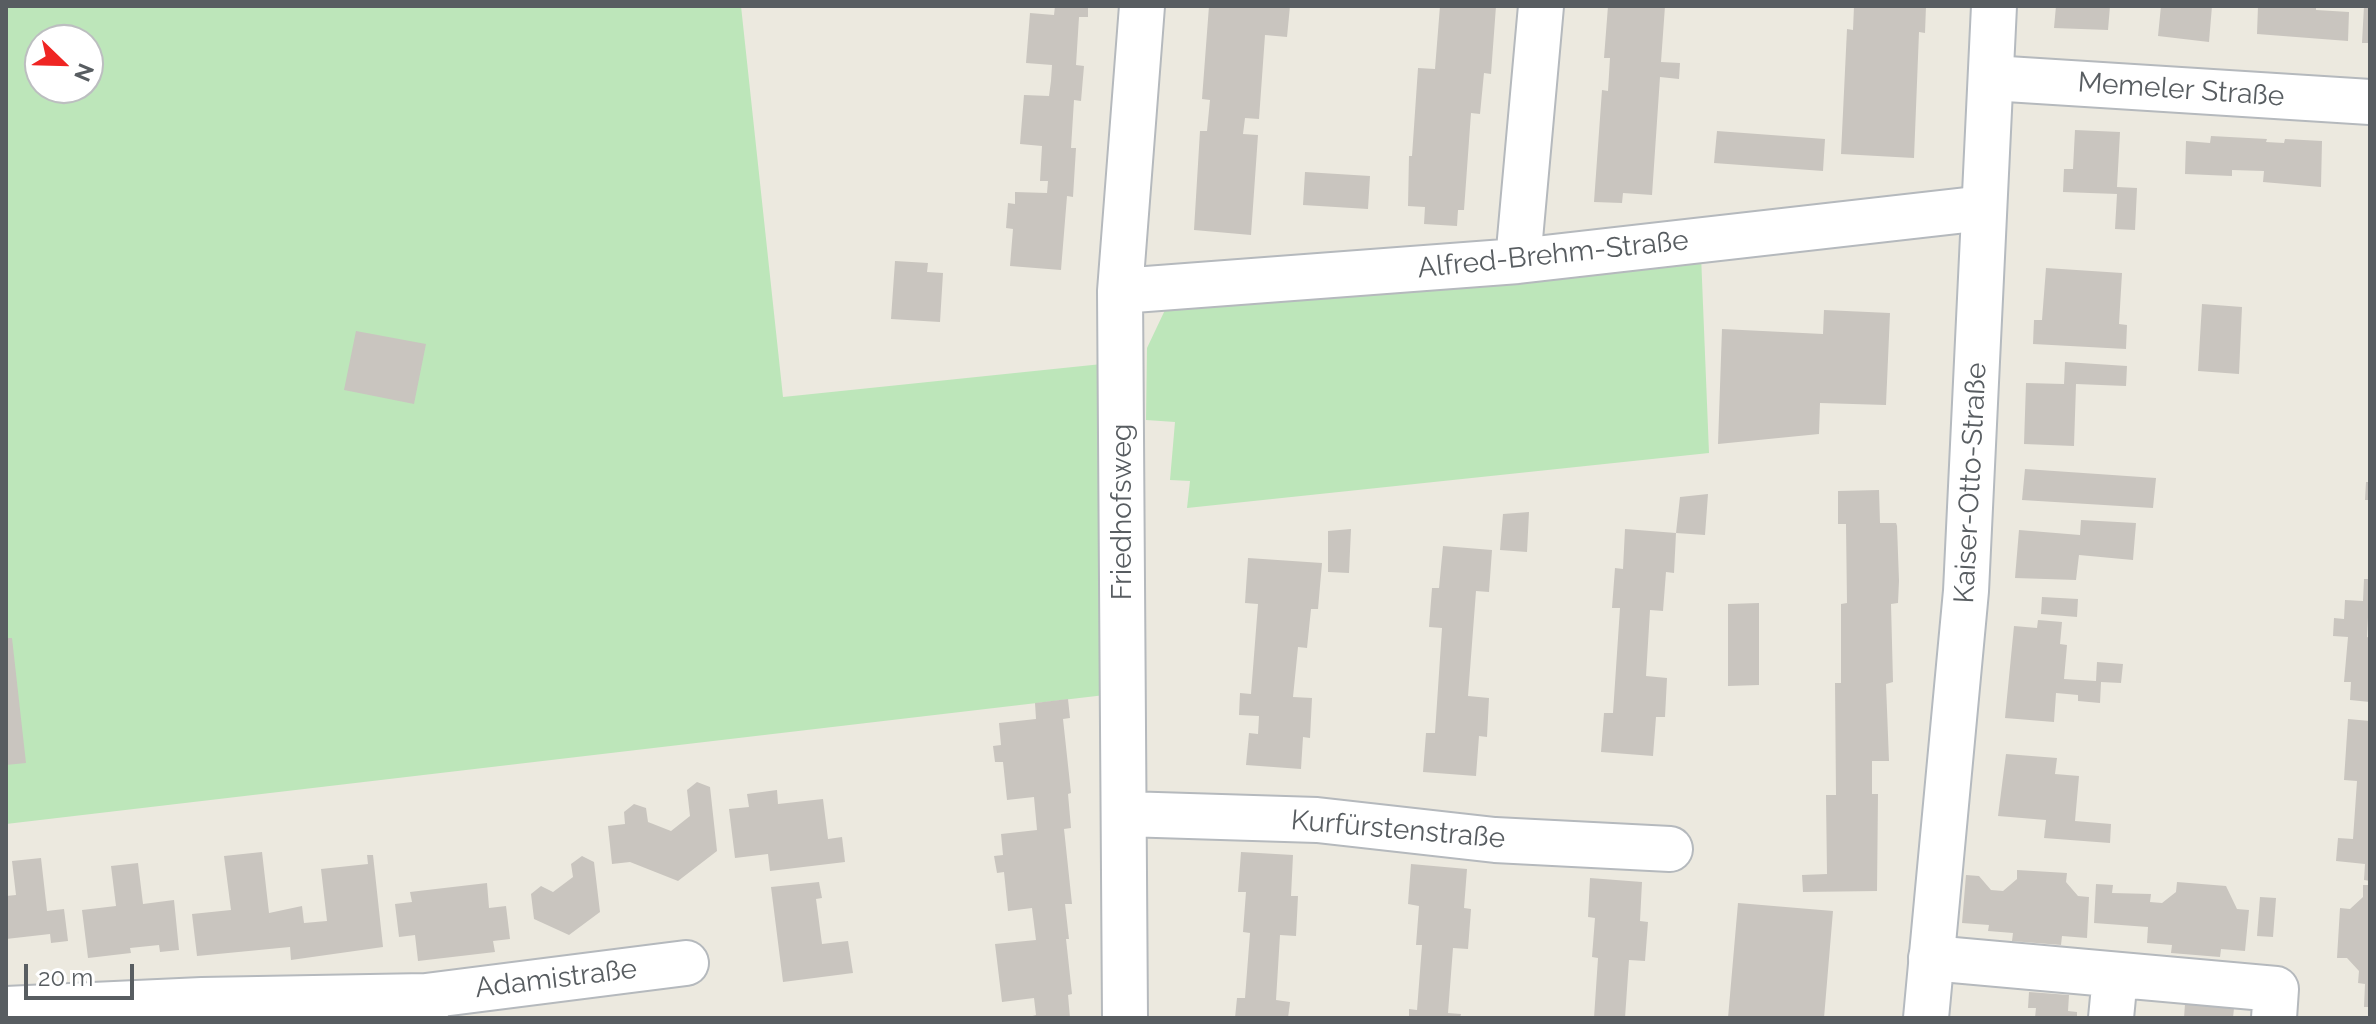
<!DOCTYPE html>
<html>
<head>
<meta charset="utf-8">
<style>
	body { margin:0 }
	#map { position:relative; width:2376px; height:1024px; overflow:hidden; background:#ece9df; font-family:Raleway,sans-serif }
	canvas { display:block }
	.frame { position:absolute; inset:0; border:8px solid #585d61; pointer-events:none }
	.north { position:absolute; left:24px; top:24px; width:80px; height:80px; box-sizing:border-box; background:#fff; border:2px solid #bcbec0; border-radius:50%; rotate:113deg; font-size:22px; font-weight:700; line-height:32px; text-align:center; color:#585d61 }
	.north::after { content:''; display:block; margin:auto; width:28px; height:36px; background:#ef2523; clip-path:polygon(50% 0,100% 100%,50% 72%,0 100%) }
	.scale { position:absolute; left:24px; top:964px; width:110px; height:36px; box-sizing:border-box; border:4px solid #585d61; border-top:0; padding-left:10px; font-size:24px; line-height:28px; white-space:nowrap; color:#585d61; -webkit-text-stroke:6px #fff; paint-order:stroke }
</style>
</head>
<body>
<div id="map">
<canvas width="2376" height="1024"></canvas>
<div class="frame"></div>
<div class="north">N</div>
<div class="scale">20 m</div>
</div>
<script>
const context = document.querySelector('canvas').getContext('2d');
context.lineJoin = 'round';
function fill(path, color) { context.fillStyle = color; context.fill(path, 'evenodd'); }
const shape = rows => new Path2D(rows.map(r => 'M' + r).join(''));
function trace(path, color, width, dash) { context.strokeStyle = color; context.lineWidth = width; context.lineCap = dash ? 'butt' : 'round'; context.setLineDash(dash || []); context.stroke(path); }
function write(font, color, halo, rows, align = 'center') {
  context.font = font + ' Raleway,sans-serif'; context.lineWidth = 8; context.setLineDash([]); context.textBaseline = 'middle'; context.strokeStyle = halo; context.fillStyle = color; for (const [text, x, y, turn = 0] of rows) {
    context.save(); context.translate(x, y); context.rotate((+turn || 0) * Math.PI / 180); context.textAlign = isNaN(turn) ? turn : align; if (halo) context.strokeText(text, 0, 0); context.fillText(text, 0, 0); context.restore();
  }
}
const green = shape([
	[6,6,741,6,783,397,1102,364,1105,695,6,824],
	[40,40,88,40,88,88,40,88],
	[1701,255,1709,453,1187,508,1190,481,1170,480,1175,422,1146,420,1147,348,1165,310]
]);
const building = shape([
	[1055,6,1088,6,1088,17,1079,17,1076,65,1084,66,1081,101,1074,100,1071,148,1076,148,1073,197,1067,196,1061,270,1010,266,1013,229,1006,228,1008,203,1015,204,1015,192,1047,193,1048,181,1040,181,1042,146,1020,144,1024,95,1049,96,1051,81,1052,65,1026,63,1030,13,1054,15],
	[1209,6,1290,6,1287,37,1265,35,1259,119,1245,118,1243,134,1258,135,1251,235,1194,230,1200,131,1207,131,1210,100,1202,99],
	[1440,6,1496,6,1491,74,1484,73,1480,114,1471,113,1464,210,1458,210,1457,226,1424,224,1425,207,1408,206,1409,156,1412,156,1418,68,1435,69],
	[1608,6,1665,6,1661,62,1680,63,1679,79,1660,77,1652,195,1623,193,1622,203,1594,202,1602,90,1608,91,1610,58,1604,58],
	[1854,6,1926,6,1925,33,1919,32,1914,158,1841,154,1847,29,1853,30],
	[2056,6,2110,6,2108,30,2054,28],
	[2161,6,2212,6,2209,42,2158,36],
	[2258,6,2316,6,2316,10,2349,12,2348,41,2257,34],
	[2364,6,2370,6,2370,43,2362,43],
	[2075,130,2120,132,2117,187,2137,188,2135,230,2115,229,2117,194,2063,192,2064,169,2073,169],
	[1717,131,1825,139,1823,171,1714,163],
	[2211,136,2267,139,2266,142,2284,143,2285,139,2322,141,2321,187,2263,182,2264,171,2232,170,2232,176,2185,174,2186,141,2210,143],
	[1305,172,1370,176,1368,209,1303,205],
	[895,261,928,263,927,272,943,273,940,322,891,319],
	[2046,268,2122,273,2119,324,2127,325,2126,349,2033,344,2034,320,2042,320],
	[2202,304,2242,307,2239,374,2198,371],
	[1824,310,1890,313,1886,405,1820,403,1819,434,1718,444,1722,329,1823,334],
	[356,331,426,344,414,404,344,390],
	[2065,362,2127,366,2126,386,2076,384,2074,446,2024,444,2026,383,2064,384],
	[2025,469,2156,478,2153,508,2022,500],
	[2366,482,2370,482,2370,500,2365,500],
	[1879,490,1880,523,1896,523,1897,526,1899,581,1898,603,1891,604,1893,682,1886,684,1889,761,1872,761,1872,794,1878,794,1877,891,1803,892,1802,875,1827,874,1826,795,1836,795,1835,683,1841,683,1841,604,1847,603,1846,524,1838,524,1838,491],
	[1708,494,1705,535,1676,533,1680,497],
	[1529,512,1527,552,1500,550,1503,514],
	[2081,520,2136,523,2133,560,2079,555,2076,580,2015,578,2019,530,2080,535],
	[1351,529,1349,573,1328,572,1328,531],
	[1625,529,1676,533,1674,573,1666,572,1663,611,1650,610,1646,676,1667,678,1665,717,1656,717,1653,756,1601,752,1604,713,1613,713,1620,608,1612,608,1615,568,1623,569],
	[1443,546,1492,550,1489,592,1476,591,1468,696,1489,698,1487,737,1479,736,1476,776,1423,772,1426,733,1435,733,1442,628,1429,627,1432,588,1439,588],
	[1248,558,1322,563,1318,609,1311,609,1307,648,1298,647,1293,697,1312,698,1310,738,1303,737,1301,769,1246,765,1249,733,1258,734,1259,716,1239,715,1240,693,1251,694,1258,604,1245,603],
	[2364,579,2370,579,2367,637,2370,638,2370,702,2350,700,2351,682,2344,682,2348,637,2333,636,2334,618,2344,619,2345,600,2363,601],
	[2042,597,2078,599,2077,617,2041,614],
	[1759,603,1759,685,1728,686,1728,604],
	[2038,620,2062,622,2060,644,2067,645,2064,679,2096,681,2097,662,2123,664,2121,683,2101,682,2100,703,2078,701,2078,695,2056,693,2054,722,2005,718,2014,626,2037,628],
	[6,638,12,638,26,763,6,765],
	[1068,699,1070,718,1063,719,1071,793,1068,794,1071,828,1064,829,1072,904,1065,904,1069,939,1066,939,1072,994,1068,995,1070,1018,1025,1018,1036,1015,1034,998,1002,1002,995,944,1036,940,1032,908,1008,911,1004,872,997,873,994,856,1003,855,1001,834,1037,830,1034,797,1007,800,1003,762,995,762,993,746,1001,745,999,723,1036,719,1035,703],
	[2348,719,2370,721,2370,881,2364,880,2365,864,2336,861,2338,838,2353,839,2357,781,2344,780],
	[2006,754,2057,758,2055,774,2079,776,2075,821,2111,824,2110,843,2044,838,2046,820,1998,816],
	[697,782,710,787,717,851,678,881,630,862,612,864,608,826,625,824,624,812,634,804,646,808,648,822,671,831,690,816,687,790],
	[777,790,778,804,823,799,828,839,842,837,845,862,770,871,768,854,735,858,729,809,749,807,747,794],
	[262,852,269,913,302,906,304,923,327,921,321,869,368,864,367,855,373,855,383,947,291,960,290,947,197,956,192,914,231,910,224,856],
	[1241,852,1293,855,1291,896,1298,896,1296,936,1280,935,1276,1000,1290,1002,1288,1018,1235,1018,1237,998,1245,998,1250,933,1243,932,1246,892,1238,892],
	[582,856,594,862,600,912,569,935,534,919,531,894,541,886,553,892,573,877,571,864],
	[41,858,47,911,64,909,68,941,51,943,50,934,6,939,6,896,16,895,12,861],
	[138,863,143,904,174,900,179,950,160,952,159,945,130,948,131,953,88,958,82,910,116,906,111,866],
	[1411,864,1467,869,1464,908,1471,909,1468,949,1453,948,1448,1013,1461,1014,1460,1018,1409,1018,1409,1009,1417,1010,1422,945,1416,945,1419,906,1408,904],
	[2017,870,2067,873,2066,882,2078,896,2089,897,2087,938,2062,936,2061,945,2012,941,2013,933,1988,931,1989,925,1962,923,1966,875,1979,876,1991,890,2003,891,2017,879],
	[1590,878,1642,882,1640,921,1648,922,1645,961,1629,960,1625,1018,1594,1018,1598,958,1592,957,1595,918,1588,917],
	[819,882,822,898,816,899,822,944,848,941,853,973,783,982,771,887],
	[2177,882,2226,886,2237,909,2249,910,2245,951,2221,949,2220,957,2171,953,2172,945,2147,943,2148,927,2094,923,2096,884,2113,885,2112,893,2151,894,2150,902,2162,903,2176,892],
	[487,883,489,908,506,906,510,939,493,941,495,952,418,961,415,935,399,937,395,904,412,902,410,892],
	[2363,885,2370,885,2370,1007,2364,1007,2365,984,2358,983,2359,971,2347,958,2337,958,2340,908,2350,909,2363,897],
	[2260,897,2276,898,2273,937,2257,936],
	[1738,903,1833,911,1824,1018,1728,1018],
	[2029,992,2069,995,2068,1011,2077,1012,2077,1018,2035,1018,2036,1008,2028,1008],
	[2185,1004,2234,1008,2233,1018,2184,1018]
]);
const street = shape([
	[1991,78,2370,102],
	[1518,261,1541,6],
	[1120,291,1518,261,1984,208],
	[1125,814,1317,820,1495,840,1670,849],
	[1931,958,2276,989,2274,1018],
	[426,996,686,963],
	[6,1009,202,1000,426,996,426,1018],
	[1125,1018,1120,291,1142,6],
	[2111,1018,2115,976]
]);
const secondary = shape([
	[1926,1018,1966,591,1994,6]
]);
const streetNames = [
	["Memeler Straße",2181,90,4],
	["Alfred-Brehm-Straße",1553,255,-6],
	["Kaiser-Otto-Straße",1971,483,-87],
	["Friedhofsweg",1123,512,-90],
	["Kurfürstenstraße",1398,830,5],
	["Adamistraße",556,979,-7]
];
fill(green, '#bde6ba');
fill(building, '#c9c5bf');
trace(street, '#b5b9bd', 48);
trace(secondary, '#b5babf', 48);
trace(street, '#fff', 44);
trace(secondary, '#fff', 44);
write('28px', '#585d61', '#fff', streetNames);
</script>
</body>
</html>
